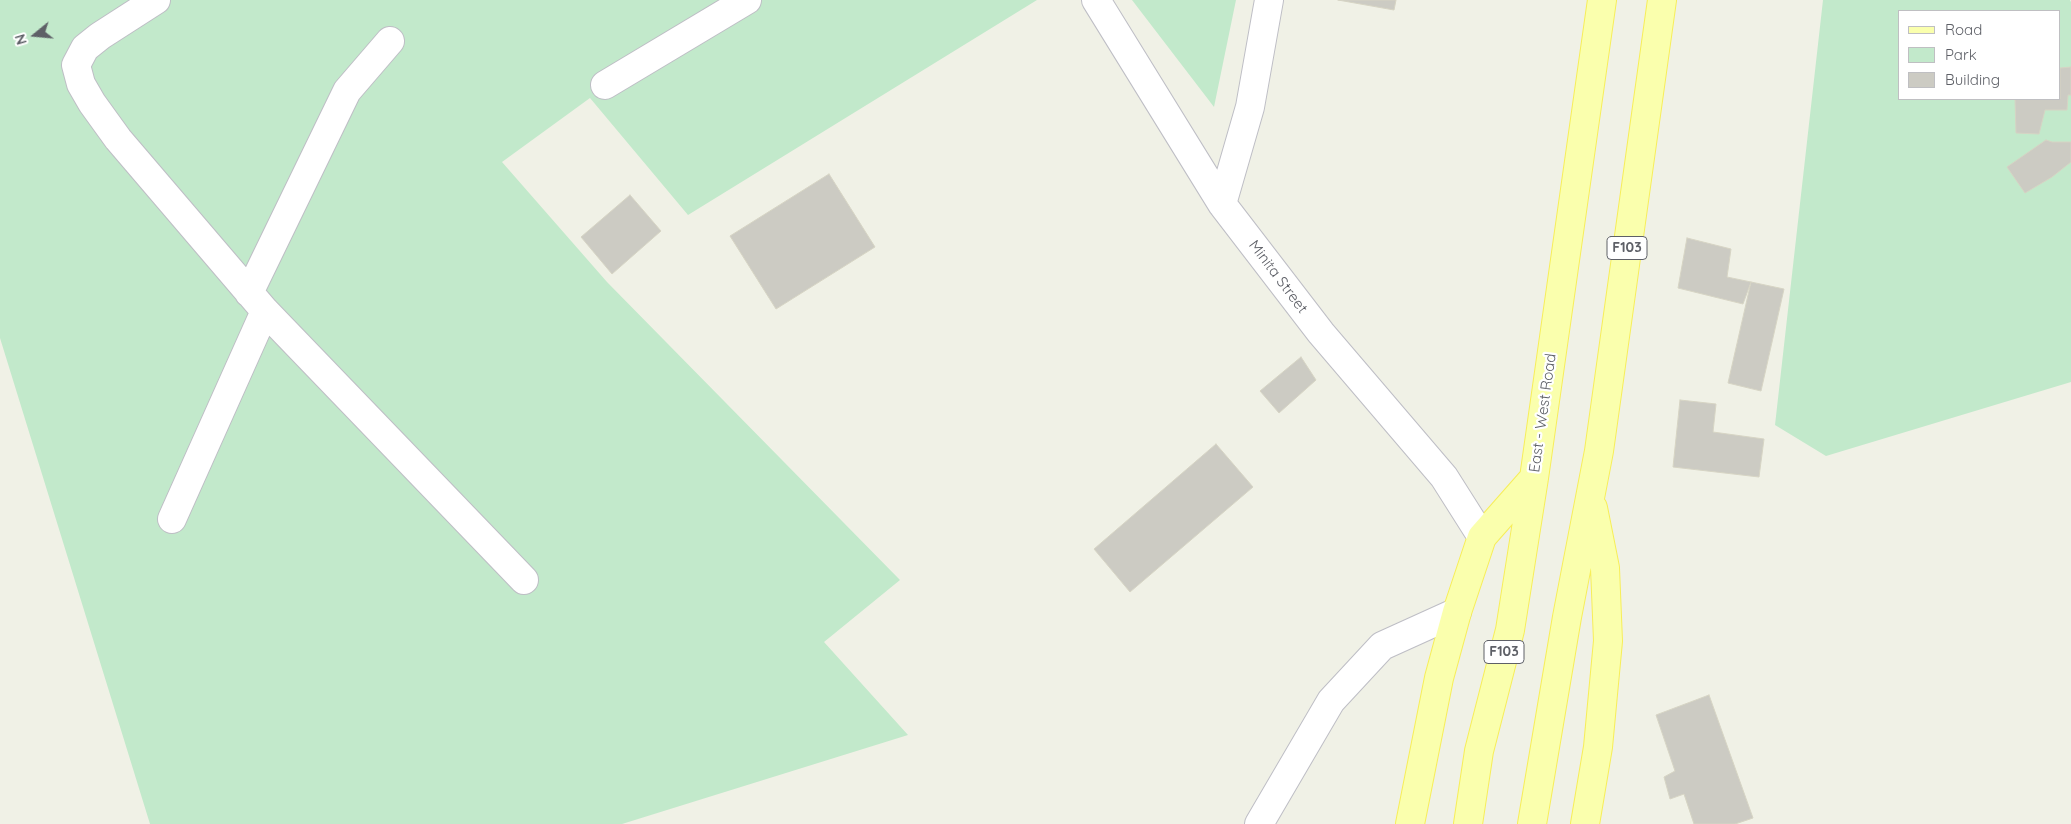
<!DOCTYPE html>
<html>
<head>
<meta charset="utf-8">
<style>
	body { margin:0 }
	#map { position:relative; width:2071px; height:824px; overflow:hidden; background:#f0f1e6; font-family:Quicksand,sans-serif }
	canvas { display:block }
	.legend { position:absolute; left:1898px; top:10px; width:162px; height:90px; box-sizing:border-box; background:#fff; border:1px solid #bfbfc2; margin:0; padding:6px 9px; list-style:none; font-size:15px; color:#5e6067 }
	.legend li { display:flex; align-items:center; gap:10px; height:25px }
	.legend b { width:25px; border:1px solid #bfbfc2 }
	.north { position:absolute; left:10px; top:10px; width:50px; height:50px; -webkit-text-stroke:4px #fff; paint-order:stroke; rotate:253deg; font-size:14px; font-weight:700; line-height:20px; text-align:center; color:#5e6067 }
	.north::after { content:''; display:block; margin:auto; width:18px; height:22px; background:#5e6067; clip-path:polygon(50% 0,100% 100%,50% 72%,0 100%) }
</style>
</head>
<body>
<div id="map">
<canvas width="2071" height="824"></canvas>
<ul class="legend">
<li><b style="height:6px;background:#faffad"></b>Road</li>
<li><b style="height:14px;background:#c2e9cb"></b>Park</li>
<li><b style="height:14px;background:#cccbc3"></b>Building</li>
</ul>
<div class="north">N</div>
</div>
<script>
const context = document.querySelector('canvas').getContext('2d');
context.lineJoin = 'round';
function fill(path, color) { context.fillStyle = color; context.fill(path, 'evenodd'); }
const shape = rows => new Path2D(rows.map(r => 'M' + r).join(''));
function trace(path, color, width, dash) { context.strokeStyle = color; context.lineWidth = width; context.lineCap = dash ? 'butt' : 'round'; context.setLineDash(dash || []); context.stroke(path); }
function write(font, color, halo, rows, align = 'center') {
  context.font = font + ' Quicksand,sans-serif'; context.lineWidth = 4.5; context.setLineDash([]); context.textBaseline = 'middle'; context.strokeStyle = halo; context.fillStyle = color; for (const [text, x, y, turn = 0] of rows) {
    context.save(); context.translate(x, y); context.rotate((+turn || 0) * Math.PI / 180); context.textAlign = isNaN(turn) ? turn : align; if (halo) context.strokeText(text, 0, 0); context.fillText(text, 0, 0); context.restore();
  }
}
const green = shape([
	[0,0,1037,0,688,215,590,98,502,162,607,282,900,580,824,642,908,735,622,824,150,824,0,338],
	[1132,0,1236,0,1214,107],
	[1823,0,2070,0,2071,2,2071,382,1826,456,1775,425],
	[1900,11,2060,11,2060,99,1900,99]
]);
const building = shape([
	[1338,0,1396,0,1394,10,1338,0],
	[2071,67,2071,95,2068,95,2067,110,2045,110,2039,134,2016,133,2015,99,2060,99,2060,68,2071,67],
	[2046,140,2052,142,2071,142,2071,162,2052,177,2025,193,2007,167,2046,140],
	[829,174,875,247,776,309,730,236,829,174],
	[630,195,661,231,612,274,581,237,630,195],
	[1687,238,1731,249,1727,277,1751,282,1743,304,1678,288,1687,238],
	[1751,282,1784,289,1761,391,1728,383,1751,282],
	[1301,357,1316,380,1279,413,1260,391,1301,357],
	[1680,400,1716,404,1713,432,1764,439,1759,477,1673,467,1680,400],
	[1216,444,1253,487,1130,592,1094,549,1216,444],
	[1709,695,1753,818,1735,824,1694,824,1684,794,1670,799,1664,777,1675,771,1656,715,1709,695]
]);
const minor = shape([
	[156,0,100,36,85,48,76,65,81,84,92,103,118,139,265,311,524,580],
	[1096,0,1222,204,1321,333,1444,477,1482,537],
	[605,85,747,0],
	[1222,204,1250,107,1269,0],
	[249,293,347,91,390,41],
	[172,519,265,311],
	[1259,824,1331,701,1382,646,1457,612]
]);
const major = shape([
	[1410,824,1439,678,1457,612,1482,537,1534,478],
	[1468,824,1479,751,1510,630,1534,478,1602,0],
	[1532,824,1567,617,1599,451,1662,0],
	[1585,824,1598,747,1608,641,1605,568,1593,508]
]);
const shields = [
	[1627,248,40],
	[1504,652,40]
];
const shieldNames = [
	["F103",1627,248],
	["F103",1504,652]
];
const streetNames = [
	["Minita Street",1278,277,53],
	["East - West Road",1543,413,-82]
];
fill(green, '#c2e9cb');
fill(building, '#cccbc3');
trace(building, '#d6d4c4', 1);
trace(minor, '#bebec5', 30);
trace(major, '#f7ee59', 30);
trace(minor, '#fff', 28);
trace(major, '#faffad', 28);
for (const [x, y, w] of shields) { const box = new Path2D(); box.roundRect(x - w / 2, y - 11.5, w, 23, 4); context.fillStyle = '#fff'; context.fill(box); trace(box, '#5e6067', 1); }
write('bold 14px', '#5e6067', null, shieldNames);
write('15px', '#5e6067', '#fff', streetNames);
</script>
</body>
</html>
